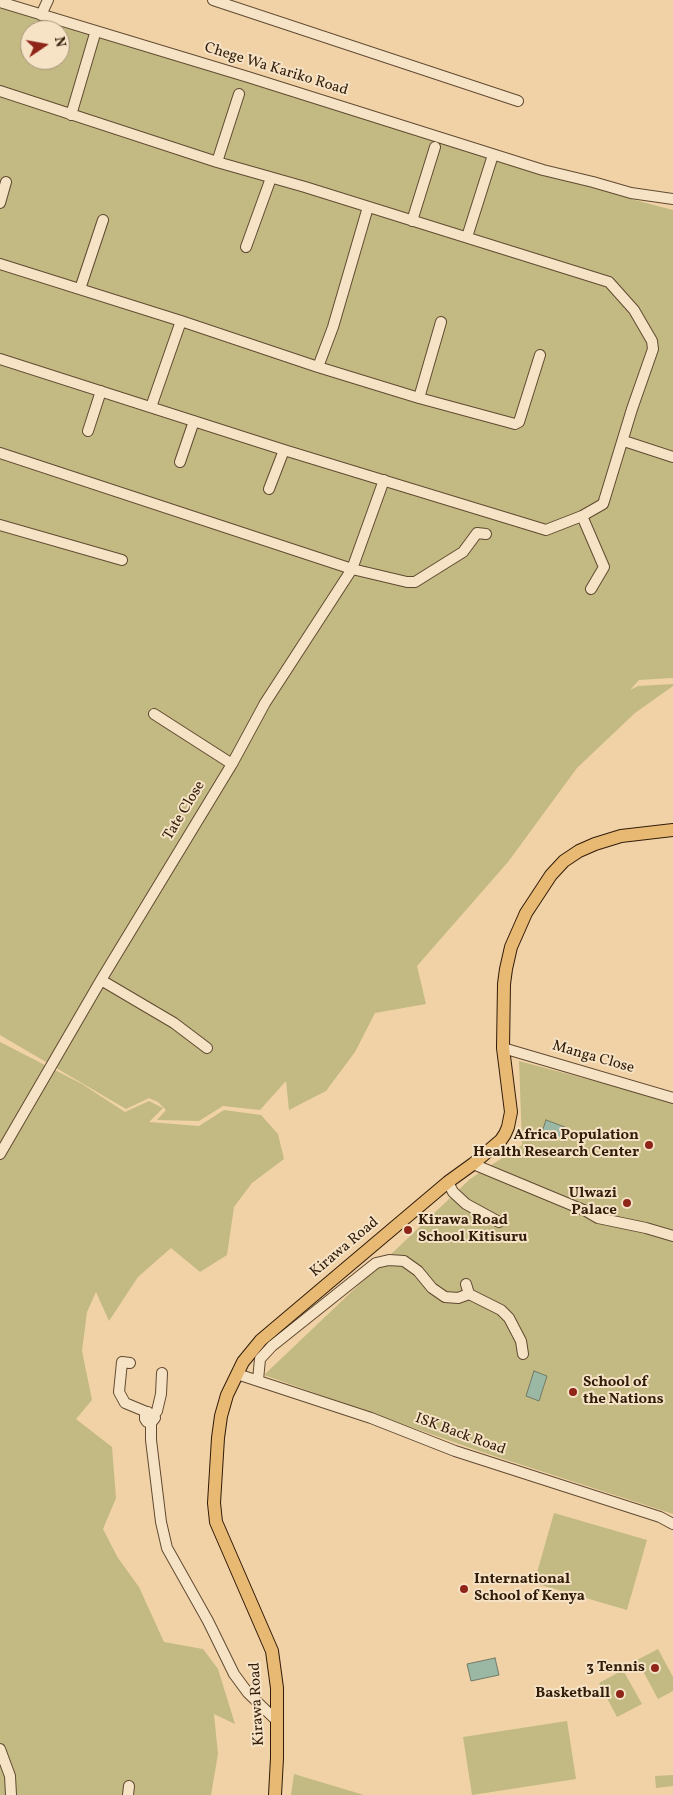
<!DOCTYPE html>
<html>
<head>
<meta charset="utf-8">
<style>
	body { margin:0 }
	#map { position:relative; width:673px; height:1795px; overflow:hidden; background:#f1d2a6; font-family:Vollkorn,serif }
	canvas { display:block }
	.north { position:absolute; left:20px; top:20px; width:50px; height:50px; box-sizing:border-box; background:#f6e2c5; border:1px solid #a7937a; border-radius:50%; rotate:78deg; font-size:14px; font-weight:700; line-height:20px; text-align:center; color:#311c0a }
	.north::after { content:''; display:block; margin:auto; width:18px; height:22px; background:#8f2418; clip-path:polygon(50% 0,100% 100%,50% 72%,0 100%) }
</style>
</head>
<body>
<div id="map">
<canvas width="673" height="1795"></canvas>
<div class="north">N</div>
</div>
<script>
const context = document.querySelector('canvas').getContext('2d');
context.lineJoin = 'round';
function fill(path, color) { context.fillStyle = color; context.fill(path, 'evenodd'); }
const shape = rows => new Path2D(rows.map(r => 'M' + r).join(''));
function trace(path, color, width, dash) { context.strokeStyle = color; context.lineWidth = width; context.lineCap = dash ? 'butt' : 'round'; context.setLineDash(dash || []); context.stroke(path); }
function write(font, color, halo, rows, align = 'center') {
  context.font = font + ' Vollkorn,serif'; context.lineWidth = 4; context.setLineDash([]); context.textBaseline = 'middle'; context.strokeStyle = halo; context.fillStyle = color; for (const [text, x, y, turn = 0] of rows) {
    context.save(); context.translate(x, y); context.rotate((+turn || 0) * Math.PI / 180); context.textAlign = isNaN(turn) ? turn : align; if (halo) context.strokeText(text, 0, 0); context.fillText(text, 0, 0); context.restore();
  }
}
const green = shape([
	[0,7,631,199,673,210,673,678,639,680,630,690,638,686,673,684,673,686,635,713,577,768,508,862,417,966,426,1004,375,1013,355,1052,326,1091,289,1110,286,1081,260,1110,223,1106,199,1121,157,1120,166,1110,158,1102,149,1098,126,1109,0,1035],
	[30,30,60,30,60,60,30,60],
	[0,1042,82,1084,125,1112,149,1101,163,1108,149,1122,199,1126,224,1110,261,1115,278,1134,284,1159,252,1183,234,1207,227,1255,200,1272,171,1248,138,1277,109,1321,96,1292,87,1312,82,1351,92,1400,76,1419,112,1447,116,1498,103,1529,118,1558,139,1587,164,1642,203,1649,218,1669,235,1724,214,1714,218,1754,211,1795,0,1795],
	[519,1061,673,1102,673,1514,479,1451,264,1375,470,1179,522,1145],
	[554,1513,647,1540,627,1610,534,1583],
	[658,1649,673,1677,673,1691,658,1699,637,1660],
	[623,1670,642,1704,617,1717,599,1683],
	[567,1721,576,1779,472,1795,463,1737],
	[294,1774,364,1795,291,1795],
	[673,1775,673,1786,656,1788,655,1776]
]);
const water = shape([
	[546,1120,570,1129,565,1141,542,1132,546,1120],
	[534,1371,547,1376,539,1401,526,1396,534,1371],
	[495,1658,499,1675,471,1681,467,1664,495,1658]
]);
const minor = shape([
	[213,0,518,101],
	[0,2,248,77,543,170,593,182,631,193,673,199],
	[41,15,48,0],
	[0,91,217,162,305,187,609,282,634,310,652,341,653,349,632,409,604,501,603,504,582,516,546,530,284,450,0,359],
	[71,115,94,37],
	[217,162,239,94],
	[0,203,6,182],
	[412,221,435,147],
	[467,237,492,158],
	[246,247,271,178],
	[0,264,181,321,318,367,419,398,515,424,519,422,540,355],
	[80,289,103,220],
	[318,367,333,327,368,207],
	[419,398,441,322],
	[151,407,181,321],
	[88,431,101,391],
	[624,441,673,457],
	[0,453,352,569,407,582,415,582,463,552,477,533,486,534],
	[180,462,194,421],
	[269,489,284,450],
	[582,516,604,567,591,589],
	[0,525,122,560],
	[154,714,232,764],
	[101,980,174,1023,207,1048],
	[503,1048,673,1098],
	[0,1154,101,980,232,764,265,703,352,569,384,480],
	[473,1164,586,1211,598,1218,646,1228,673,1236],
	[448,1182,453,1192,466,1204,499,1222],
	[466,1284,469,1294,501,1310,509,1318,521,1341,523,1354],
	[130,1363,122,1362,119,1392,125,1403,154,1415,155,1418,151,1423,147,1422,145,1419,145,1415,148,1412],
	[237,1374,371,1418,455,1451,660,1517,673,1524],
	[258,1380,260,1359,272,1346,376,1263,389,1260,404,1261,418,1271,432,1288,445,1297,458,1298,469,1294],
	[154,1415,157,1411,161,1394,162,1373],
	[151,1423,151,1440,161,1522,167,1548,208,1621,234,1674,248,1693,276,1720],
	[0,1749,10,1776,11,1795],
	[128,1795,129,1786]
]);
const major = shape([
	[275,1795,277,1758,277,1688,272,1651,216,1522,214,1503,218,1438,221,1416,227,1395,243,1362,261,1340,448,1182,473,1164,501,1140,505,1134,508,1127,511,1112,503,1048,504,984,506,969,511,947,526,913,551,875,564,861,579,851,595,844,621,836,673,830]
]);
const markers = [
	[649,1145,5,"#8f2418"],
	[627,1203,5,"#8f2418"],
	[408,1230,5,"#8f2418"],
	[573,1392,5,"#8f2418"],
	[464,1589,5,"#8f2418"],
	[655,1668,5,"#8f2418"],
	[620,1694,5,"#8f2418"]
];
const streetNames = [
	["Chege Wa Kariko Road",276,70,17],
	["Tate Close",185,811,-59],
	["Manga Close",593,1058,16],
	["Kirawa Road",345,1248,-40],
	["ISK Back Road",460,1435,20],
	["Kirawa Road",258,1704,-93]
];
const poiNames = [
	["Africa Population",639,1136],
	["Health Research Center",639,1153],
	["Ulwazi",617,1194],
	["Palace",617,1211],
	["Kirawa Road",418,1221,"left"],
	["School Kitisuru",418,1238,"left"],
	["School of",583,1383,"left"],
	["the Nations",583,1400,"left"],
	["International",474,1580,"left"],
	["School of Kenya",474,1597,"left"],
	["3 Tennis",645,1668],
	["Basketball",610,1694]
];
fill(green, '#c2ba82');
fill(water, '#9bb8a5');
trace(water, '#717a67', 1);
trace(minor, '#614a31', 12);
trace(major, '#311c0a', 14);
trace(minor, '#f6e2c5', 10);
trace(major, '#e8b973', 12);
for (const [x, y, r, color] of markers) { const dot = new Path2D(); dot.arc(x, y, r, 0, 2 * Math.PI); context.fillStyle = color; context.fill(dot); trace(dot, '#f6e2c5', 2); }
write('15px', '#311c0a', '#f6e2c5', streetNames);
write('bold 15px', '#311c0a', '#f6e2c5', poiNames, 'right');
</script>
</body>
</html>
